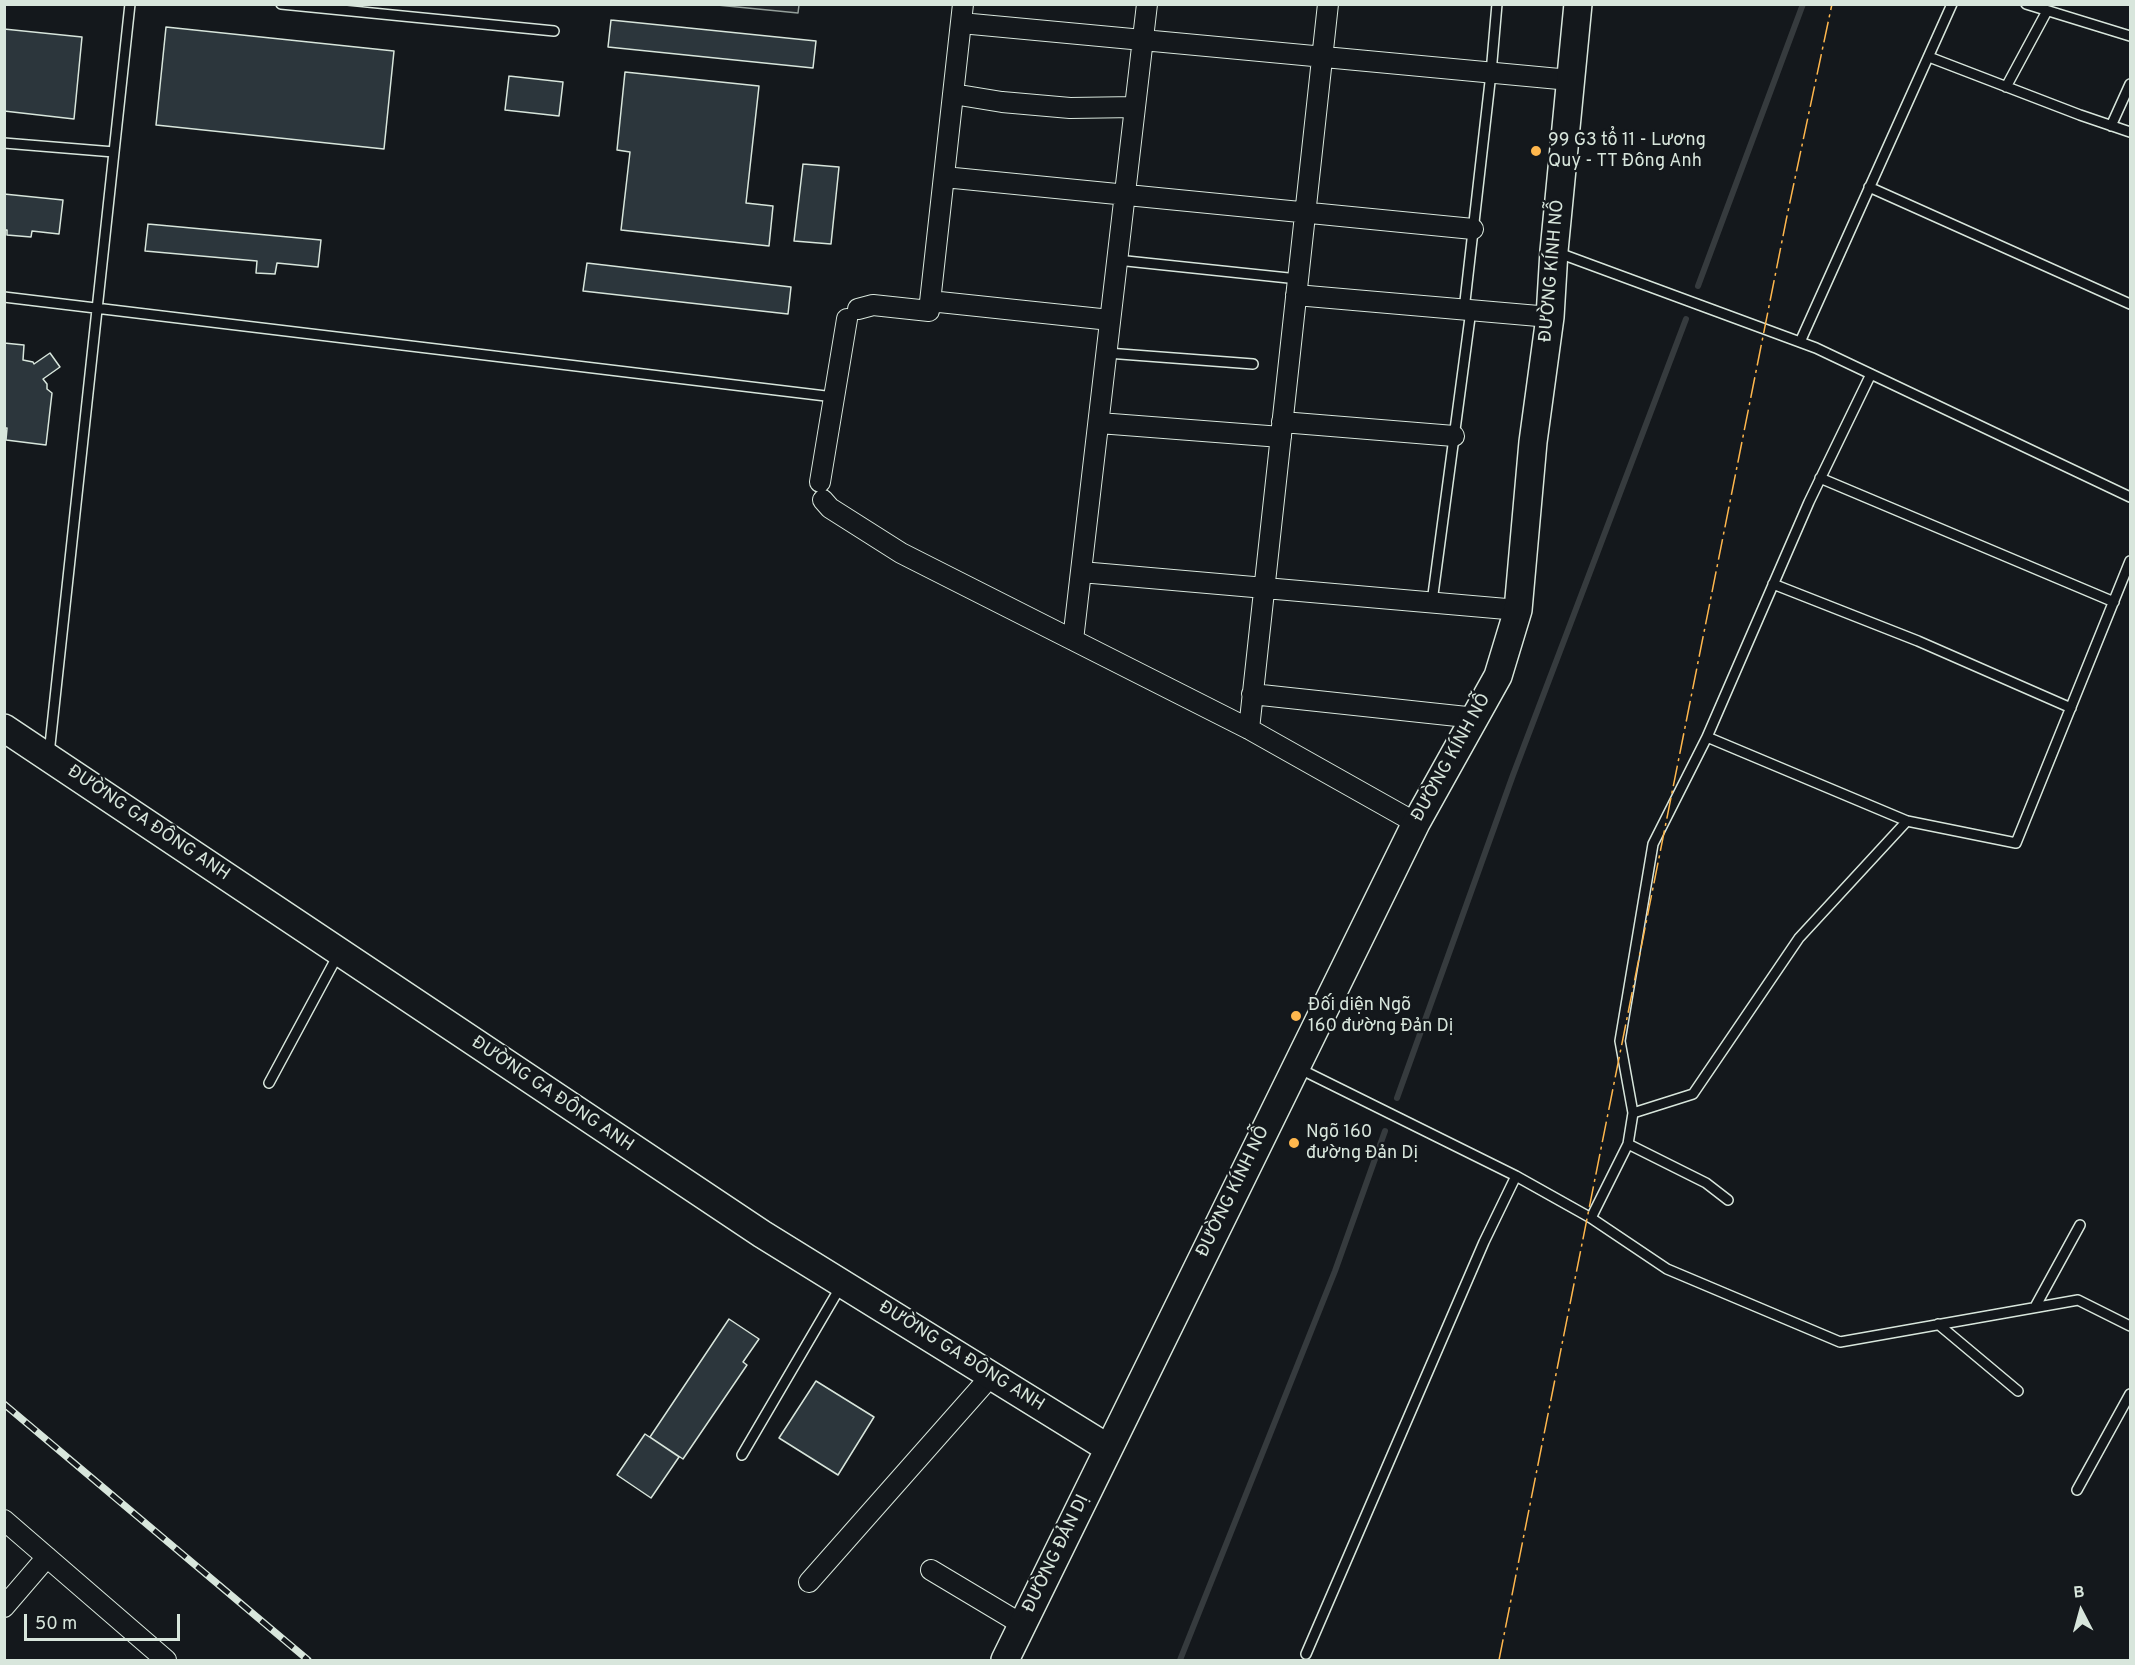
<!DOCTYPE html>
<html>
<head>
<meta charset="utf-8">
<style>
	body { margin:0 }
	#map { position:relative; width:2135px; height:1665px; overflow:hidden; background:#14181c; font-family:Overpass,sans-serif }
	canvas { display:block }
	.frame { position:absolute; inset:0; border:6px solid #d8e6dc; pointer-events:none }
	.north { position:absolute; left:2051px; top:1581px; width:60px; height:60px; -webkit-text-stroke:4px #14181c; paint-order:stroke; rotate:354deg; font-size:16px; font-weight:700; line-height:24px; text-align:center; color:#d8e6dc }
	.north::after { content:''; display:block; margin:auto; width:21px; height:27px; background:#d8e6dc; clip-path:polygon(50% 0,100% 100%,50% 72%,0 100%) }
	.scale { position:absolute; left:24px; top:1614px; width:156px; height:27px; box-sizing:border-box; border:3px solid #d8e6dc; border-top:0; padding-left:8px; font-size:18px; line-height:21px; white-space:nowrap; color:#d8e6dc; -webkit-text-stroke:4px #14181c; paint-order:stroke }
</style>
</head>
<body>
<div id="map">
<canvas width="2135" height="1665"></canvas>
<div class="frame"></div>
<div class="north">B</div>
<div class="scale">50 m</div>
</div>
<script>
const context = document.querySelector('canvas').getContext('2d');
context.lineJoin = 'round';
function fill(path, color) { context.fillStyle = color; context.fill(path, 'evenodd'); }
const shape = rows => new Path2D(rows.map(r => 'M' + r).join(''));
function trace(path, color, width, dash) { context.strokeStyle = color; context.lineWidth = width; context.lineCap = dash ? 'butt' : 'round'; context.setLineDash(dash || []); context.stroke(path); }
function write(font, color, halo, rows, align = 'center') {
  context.font = font + ' Overpass,sans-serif'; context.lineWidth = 4.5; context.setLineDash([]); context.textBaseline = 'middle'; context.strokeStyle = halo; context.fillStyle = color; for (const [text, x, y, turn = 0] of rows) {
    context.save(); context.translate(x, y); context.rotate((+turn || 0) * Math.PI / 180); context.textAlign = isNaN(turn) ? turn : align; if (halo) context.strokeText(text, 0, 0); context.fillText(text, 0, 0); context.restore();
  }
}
const green = shape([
	[707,4,799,4,799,5,798,13,707,4]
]);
const stream = shape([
	[1698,286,1803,4],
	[1397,1098,1513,775,1686,319],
	[1180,1660,1335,1271,1385,1131]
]);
const building = shape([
	[611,20,816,41,813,68,608,47,611,20],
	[166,27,394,51,384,149,156,125,166,27],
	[4,29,82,37,74,119,4,111,4,29],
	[625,72,759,86,746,203,773,206,769,246,621,230,630,152,617,150,625,72],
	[509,76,563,82,559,116,505,110,509,76],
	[803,164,839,167,831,244,794,241,803,164],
	[4,194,63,200,59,234,32,231,31,237,7,235,7,230,4,230,4,194],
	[148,224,321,240,318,267,277,263,275,274,256,273,257,261,145,251,148,224],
	[587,263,791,287,788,314,583,291,587,263],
	[4,343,24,345,23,360,33,362,34,364,50,353,60,367,43,379,47,384,47,389,52,393,46,445,6,440,7,428,4,428,4,343],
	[729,1319,759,1339,743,1362,747,1365,683,1459,650,1437,729,1319],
	[816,1381,874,1417,838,1475,779,1438,816,1381],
	[645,1434,679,1457,651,1498,617,1475,645,1434]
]);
const lane = shape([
	[281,4,554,31],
	[2026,4,2130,36],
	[1929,57,2080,115,2130,132],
	[2006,87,2047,11],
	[2111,126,2130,84],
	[4,143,114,152],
	[1869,187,2130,304],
	[1556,252,1816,348,2130,497],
	[1117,260,1298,279],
	[4,297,834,397],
	[1464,310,1491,73,1497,4],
	[1800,342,1952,4],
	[1107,353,1253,364],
	[1820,478,2114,602],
	[1773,584,1918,641,2071,708],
	[1432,602,1471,310],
	[1707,737,1809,502,1871,374],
	[49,754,130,4],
	[1907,821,1799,938,1693,1094,1633,1113,1620,1041,1653,844,1707,737,1907,821,2016,843,2130,561],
	[1298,1068,1516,1176,1591,1218,1667,1269,1840,1342,2078,1300,2130,1326],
	[269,1083,339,953],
	[1633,1113,1628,1144,1706,1183,1728,1200],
	[1591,1218,1628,1144],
	[2035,1307,2080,1225],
	[1938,1324,2018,1391],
	[742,1455,841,1286],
	[2077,1490,2130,1394],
	[1306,1654,1484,1242,1516,1176]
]);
const street = shape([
	[961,23,1570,80],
	[953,94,1002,102,1070,108,1135,107],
	[944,177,1473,229],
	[1296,295,1550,317],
	[930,301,1110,320],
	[858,309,873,305,929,311,963,4],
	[1282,422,1454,436],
	[1099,423,1281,437],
	[820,482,847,319],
	[823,500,830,508,901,553,1249,729,1416,823],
	[1081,572,1518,610],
	[1073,640,1147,4],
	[1252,694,1476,718],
	[1249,729,1328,4],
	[4,1520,166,1660],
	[931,1570,1023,1625],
	[809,1582,991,1376],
	[4,1607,47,1557]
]);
const secondary = shape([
	[4,728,762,1234,1108,1448],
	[1005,1660,1416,823,1498,676,1518,610,1533,442,1550,317,1554,251,1578,4]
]);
const rail = shape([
	[4,1404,308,1660]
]);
const power = shape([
	[1499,1660,1787,216,1832,4]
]);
const markers = [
	[1536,151,6,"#ffb74d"],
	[1296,1016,6,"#ffb74d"],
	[1294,1143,6,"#ffb74d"]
];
const poiNames = [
	["99 G3 tổ 11 - Lương",1548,141],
	["Quy - TT Đông Anh",1548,162],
	["Đối diện Ngõ",1308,1006],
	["160 đường Đản Dị",1308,1027],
	["Ngõ 160",1306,1133],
	["đường Đản Dị",1306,1154]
];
const streetNames = [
	["ĐƯỜNG KÍNH NỖ",1553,271,-85],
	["ĐƯỜNG KÍNH NỖ",1452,758,-61],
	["ĐƯỜNG GA ĐÔNG ANH",148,824,34],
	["ĐƯỜNG GA ĐÔNG ANH",552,1095,34],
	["ĐƯỜNG KÍNH NỖ",1234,1192,-64],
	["ĐƯỜNG GA ĐÔNG ANH",961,1357,32],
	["ĐƯỜNG ĐẢN DỊ",1057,1554,-64]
];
fill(green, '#202428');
trace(green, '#939e99', 1.5);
trace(stream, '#363b3e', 6);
fill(building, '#2c363c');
trace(building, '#d8e6dc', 1.5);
trace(lane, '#d8e6dc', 12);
trace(street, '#d8e6dc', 22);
trace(secondary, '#d8e6dc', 30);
trace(lane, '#14181c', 9);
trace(street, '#14181c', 20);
trace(secondary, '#14181c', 27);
trace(rail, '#d8e6dc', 7);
trace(rail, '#14181c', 4.5, [14]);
trace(power, '#ffb74d', 1.5, [21, 4.5, 3, 4.5]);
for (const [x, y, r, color] of markers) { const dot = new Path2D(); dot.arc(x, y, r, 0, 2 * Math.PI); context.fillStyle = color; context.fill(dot); trace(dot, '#14181c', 2); }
write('18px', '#d8e6dc', '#14181c', poiNames, 'left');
write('18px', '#d8e6dc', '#14181c', streetNames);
</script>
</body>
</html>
